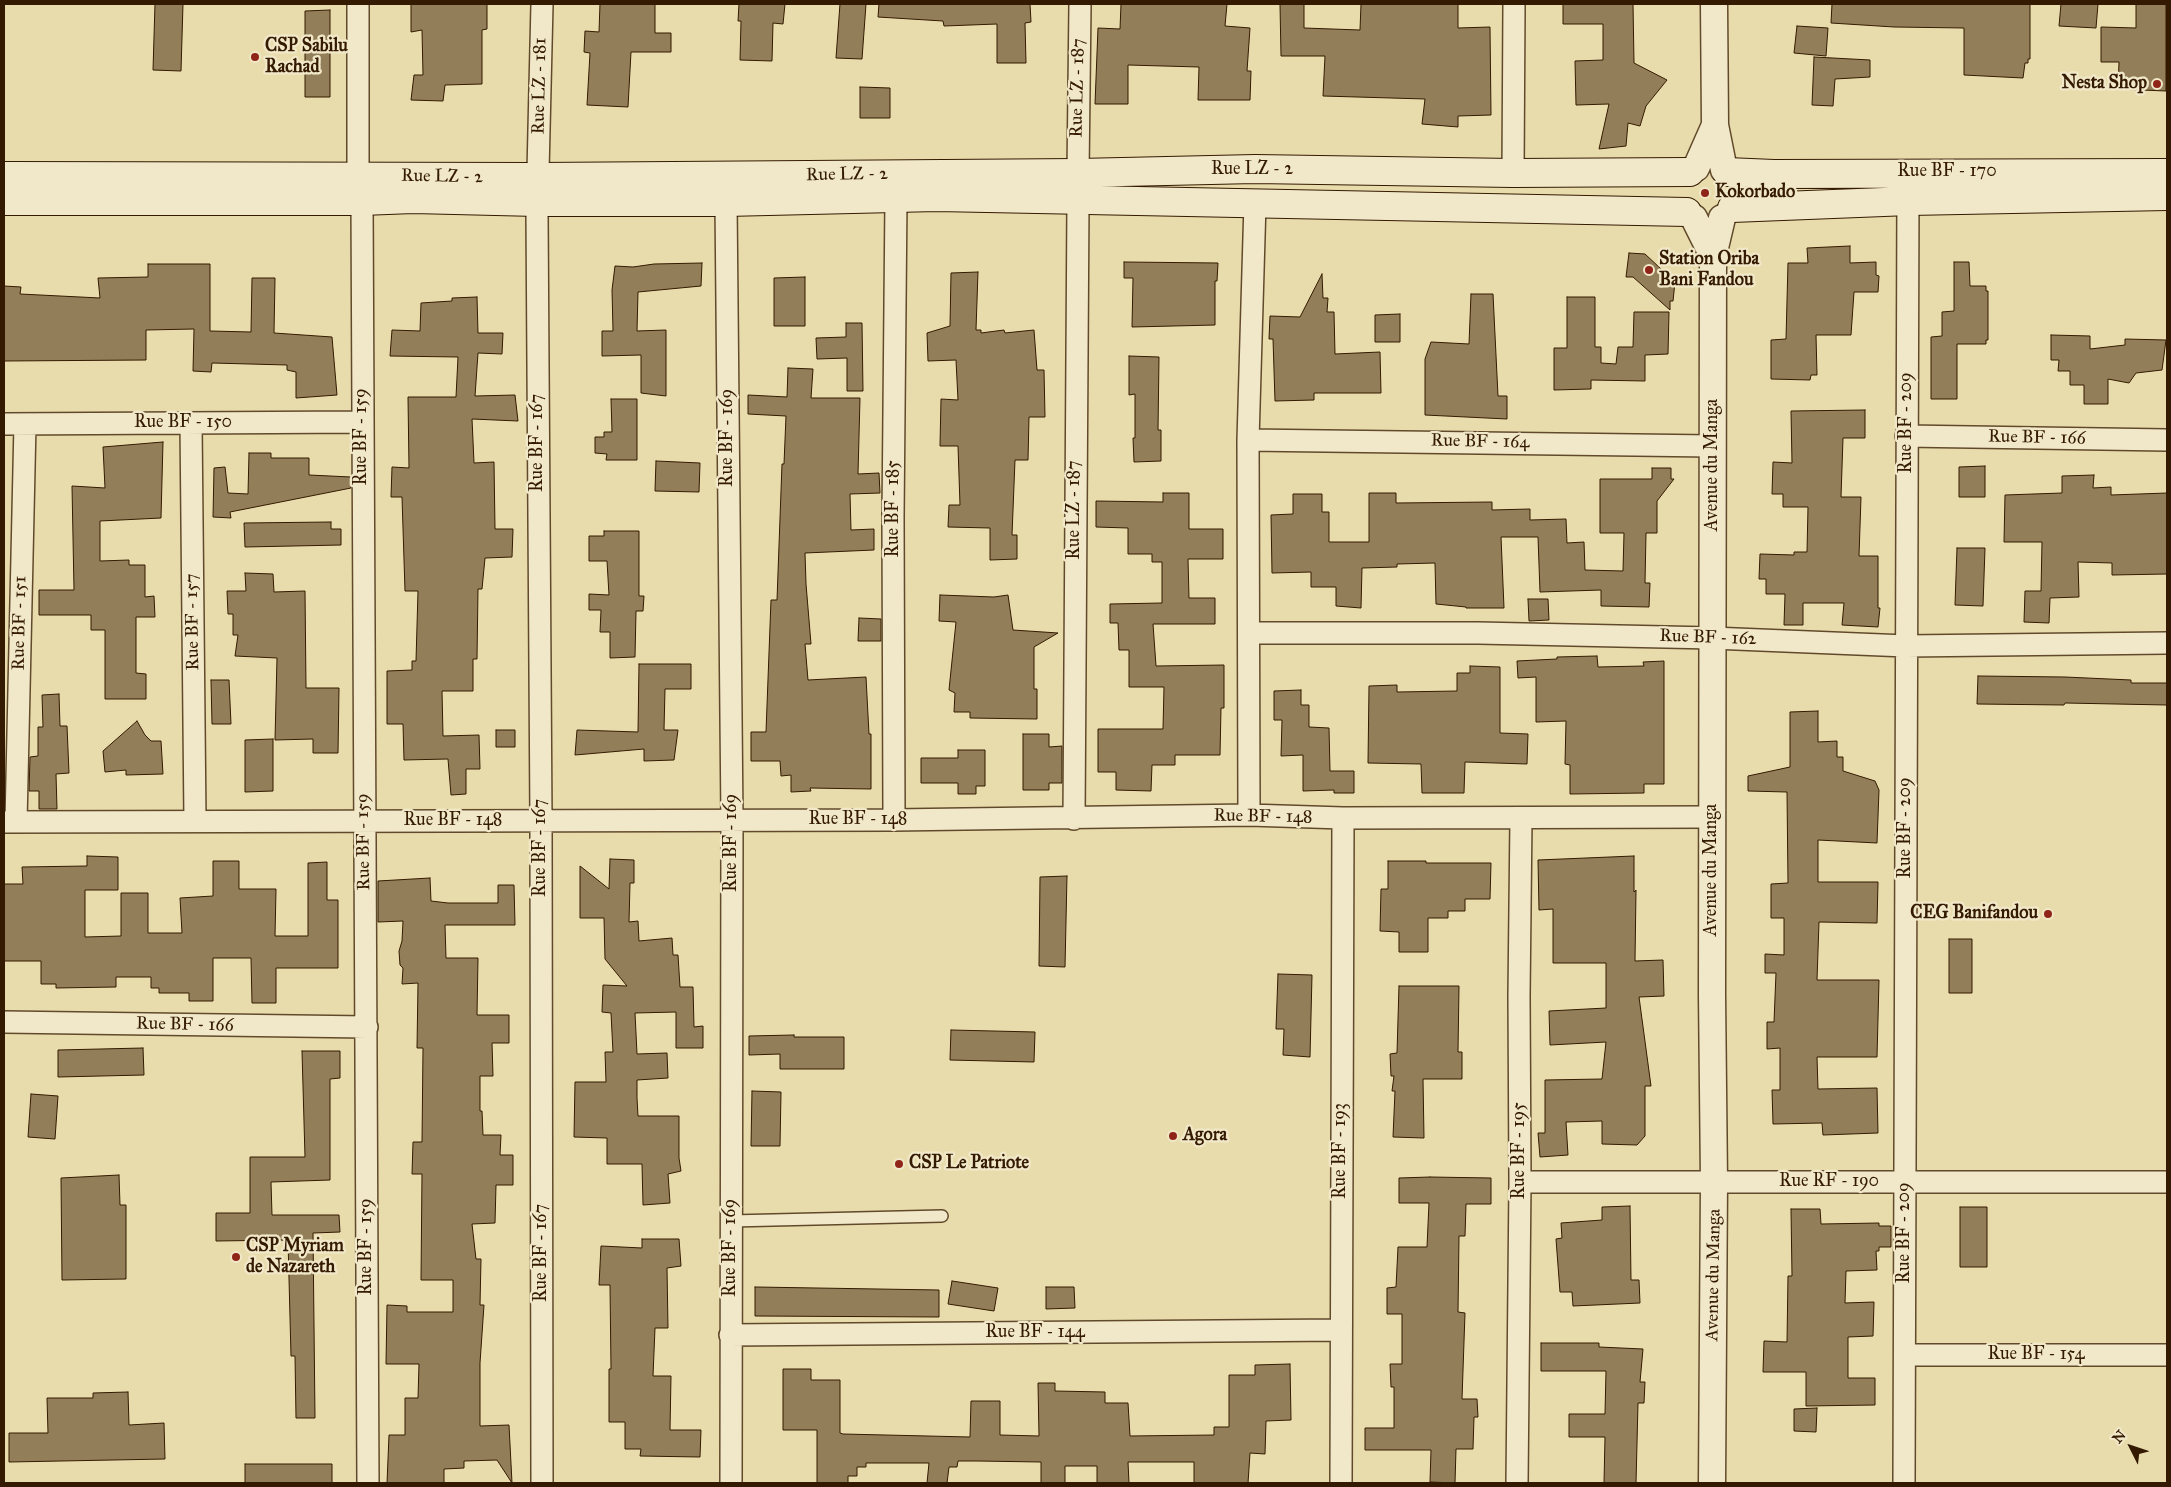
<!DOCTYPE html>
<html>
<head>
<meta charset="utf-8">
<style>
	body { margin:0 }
	#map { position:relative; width:2171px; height:1487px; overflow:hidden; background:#e9dcac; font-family:"IM FELL Great Primer",serif }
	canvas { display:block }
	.frame { position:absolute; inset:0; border:5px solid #341a00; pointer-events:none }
	.north { position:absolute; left:2106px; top:1422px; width:50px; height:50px; -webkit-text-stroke:4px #f1e8c9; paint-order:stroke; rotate:311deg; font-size:14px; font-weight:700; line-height:20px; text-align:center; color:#341a00 }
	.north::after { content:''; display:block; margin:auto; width:18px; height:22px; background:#341a00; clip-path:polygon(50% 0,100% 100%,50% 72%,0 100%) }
</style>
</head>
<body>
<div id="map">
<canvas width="2171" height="1487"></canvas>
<div class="frame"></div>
<div class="north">N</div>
</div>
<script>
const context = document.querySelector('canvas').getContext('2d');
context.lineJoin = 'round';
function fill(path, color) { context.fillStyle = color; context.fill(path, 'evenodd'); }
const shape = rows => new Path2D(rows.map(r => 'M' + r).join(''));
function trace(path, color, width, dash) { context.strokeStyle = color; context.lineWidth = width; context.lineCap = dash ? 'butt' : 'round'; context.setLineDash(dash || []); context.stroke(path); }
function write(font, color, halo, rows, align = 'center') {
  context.font = font + ' "IM FELL Great Primer",serif'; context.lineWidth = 4.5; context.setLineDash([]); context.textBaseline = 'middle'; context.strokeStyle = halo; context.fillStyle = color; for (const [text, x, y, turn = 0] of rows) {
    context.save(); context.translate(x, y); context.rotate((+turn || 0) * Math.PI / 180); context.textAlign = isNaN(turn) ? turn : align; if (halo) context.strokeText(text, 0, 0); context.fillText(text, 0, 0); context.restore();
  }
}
const building = shape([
	[155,4,183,4,181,71,153,70,155,4],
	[411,4,487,4,487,29,482,30,482,84,445,85,443,101,411,100,414,75,423,75,422,30,411,32,411,4],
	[600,4,655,4,655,33,671,33,671,52,631,52,628,107,587,105,590,53,584,52,585,31,599,32,600,4],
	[739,4,785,4,783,24,773,23,772,61,740,60,741,21,738,21,739,4],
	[840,4,866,4,862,59,836,58,840,4],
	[879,4,1030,4,1031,22,1025,23,1026,63,997,63,997,24,944,26,943,21,878,17,879,4],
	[1121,4,1227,4,1225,26,1250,28,1247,71,1251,71,1250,100,1198,100,1199,67,1128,65,1128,104,1095,104,1098,28,1120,29,1121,4],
	[1280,4,1304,4,1304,28,1360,30,1361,4,1458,4,1458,28,1490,27,1491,115,1458,116,1458,127,1422,124,1425,99,1323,96,1325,56,1281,56,1280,4],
	[1563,4,1633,4,1634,63,1667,80,1646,106,1640,126,1628,123,1626,146,1599,149,1609,104,1576,105,1575,61,1603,60,1603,24,1563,24,1563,4],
	[1832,4,2030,4,2030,59,2028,59,2028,63,2025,63,2023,78,1964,75,1964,28,1894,27,1831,23,1832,4],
	[2061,4,2098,4,2096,28,2059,26,2061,4],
	[2136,4,2166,4,2166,91,2118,89,2119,62,2101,62,2101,27,2136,28,2136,4],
	[330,10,330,97,305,97,305,11,330,10],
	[1797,26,1828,28,1826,56,1794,53,1797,26],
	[1814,57,1870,60,1870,77,1835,79,1833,106,1812,105,1814,57],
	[860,87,890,88,890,118,860,118,860,87],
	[1850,246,1850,263,1876,262,1876,275,1879,276,1878,292,1854,292,1851,335,1816,335,1817,375,1811,375,1810,380,1771,379,1771,340,1786,339,1788,263,1808,263,1807,248,1850,246],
	[1629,253,1645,254,1675,282,1673,301,1670,301,1670,310,1633,277,1626,277,1629,253],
	[1124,262,1218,263,1217,281,1215,281,1215,325,1132,327,1133,278,1124,278,1124,262],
	[1954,262,1969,262,1970,286,1986,286,1986,291,1988,291,1988,340,1986,340,1986,344,1957,344,1957,399,1931,399,1931,337,1942,336,1942,312,1954,311,1954,262],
	[702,263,701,286,638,292,637,331,666,330,666,396,641,393,641,355,602,356,602,331,613,331,612,290,615,266,633,267,654,264,702,263],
	[148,264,210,264,210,331,251,332,252,278,275,278,274,333,332,337,337,395,296,398,296,372,287,370,287,365,212,363,211,372,193,371,194,329,146,330,146,360,4,361,4,286,21,287,20,294,100,298,98,278,148,277,148,264],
	[978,272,976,330,981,330,981,333,1004,330,1005,333,1034,330,1037,370,1044,370,1045,417,1029,417,1028,460,1015,460,1012,535,1017,535,1017,559,990,560,990,528,948,527,949,505,960,505,958,446,940,446,941,399,958,400,956,360,928,361,927,333,950,326,951,273,978,272],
	[1322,274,1323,298,1328,298,1327,312,1334,312,1335,354,1380,352,1381,393,1314,393,1314,400,1275,401,1273,339,1269,339,1270,316,1300,317,1322,274],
	[805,277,805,326,774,326,774,278,805,277],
	[1471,294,1493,294,1498,396,1507,396,1507,419,1425,415,1425,359,1431,342,1469,344,1471,294],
	[477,297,478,333,503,333,502,354,478,353,475,396,515,395,518,421,472,419,474,463,494,462,495,529,513,529,512,557,485,558,482,589,478,589,477,659,473,659,473,691,442,691,443,736,479,735,480,769,466,769,466,794,451,795,448,759,404,760,403,724,387,724,387,671,412,670,412,661,416,661,418,591,405,591,402,497,391,497,392,467,409,468,408,397,456,397,458,357,390,356,392,330,420,331,421,303,452,301,452,298,477,297],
	[1567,297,1595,297,1595,347,1601,347,1601,363,1616,364,1618,347,1633,347,1634,312,1669,312,1668,354,1645,355,1645,381,1591,380,1591,389,1554,390,1554,348,1567,348,1567,297],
	[1400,314,1400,342,1375,342,1375,315,1400,314],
	[846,323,862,323,863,391,847,391,847,358,817,359,816,338,846,337,846,323],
	[2051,335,2090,336,2090,349,2125,345,2125,339,2166,340,2162,370,2136,373,2129,383,2108,379,2108,404,2084,404,2084,385,2070,385,2070,371,2058,371,2059,360,2051,360,2051,335],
	[1129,356,1159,357,1158,430,1161,430,1161,461,1134,462,1133,438,1135,438,1135,394,1129,395,1129,356],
	[788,368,813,369,811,398,860,398,858,474,879,473,880,493,850,494,851,530,874,529,874,550,805,553,806,584,811,644,805,644,808,680,866,677,869,734,871,734,871,789,810,788,811,791,791,792,791,775,781,776,780,761,751,761,751,732,766,732,771,600,777,600,782,464,784,464,786,416,748,414,748,395,787,397,788,368],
	[611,399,637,399,637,460,606,460,607,454,595,453,595,437,604,437,604,432,612,432,611,399],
	[1865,410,1865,438,1843,438,1841,497,1861,497,1859,556,1878,556,1878,608,1880,608,1878,627,1842,625,1844,603,1803,603,1803,625,1784,625,1785,594,1766,594,1766,579,1759,579,1760,554,1794,555,1794,552,1807,552,1808,507,1783,507,1783,494,1772,494,1773,462,1792,463,1791,411,1865,410],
	[163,442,161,518,100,521,100,561,129,560,129,565,145,565,145,597,154,596,155,617,136,617,136,673,146,674,146,699,105,699,105,630,91,630,91,615,39,615,39,590,74,590,72,486,105,488,103,447,163,442],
	[249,453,271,453,271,458,309,458,309,475,351,477,351,488,230,512,231,518,213,517,214,468,225,467,228,493,248,494,249,453],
	[656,461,700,463,699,492,655,491,656,461],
	[1985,466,1985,497,1959,497,1959,467,1985,466],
	[1652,468,1671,468,1671,479,1674,479,1657,501,1657,533,1646,533,1645,583,1650,583,1649,607,1601,606,1601,590,1540,592,1538,537,1501,537,1504,608,1466,608,1466,607,1436,604,1435,563,1397,564,1397,567,1362,568,1361,608,1336,606,1336,587,1311,587,1311,572,1272,573,1271,515,1293,514,1293,494,1322,494,1322,512,1329,512,1329,542,1369,542,1369,493,1396,493,1396,503,1492,502,1492,510,1530,509,1530,520,1566,519,1567,543,1584,542,1585,570,1623,571,1624,533,1600,533,1600,479,1652,479,1652,468],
	[2094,475,2093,488,2111,487,2111,495,2167,493,2167,574,2112,575,2112,563,2078,562,2079,597,2050,598,2049,623,2024,622,2025,591,2041,591,2042,542,2004,542,2005,495,2062,493,2062,476,2094,475],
	[1163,493,1189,493,1189,529,1223,529,1223,559,1188,559,1189,598,1215,598,1215,624,1153,624,1156,666,1224,665,1224,708,1221,708,1220,755,1175,755,1175,765,1152,765,1151,791,1116,790,1116,772,1098,772,1098,729,1163,729,1164,687,1129,687,1129,650,1119,650,1118,623,1110,623,1110,604,1162,603,1162,562,1152,562,1152,554,1128,554,1128,528,1096,527,1096,501,1163,502,1163,493],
	[331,522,331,529,341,529,341,545,245,547,244,523,331,522],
	[604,531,639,531,639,596,644,596,643,611,636,611,635,657,610,658,610,632,600,632,601,610,589,610,589,594,609,595,607,561,589,561,589,536,604,536,604,531],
	[1957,548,1985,548,1983,606,1955,605,1957,548],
	[245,573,273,574,274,592,305,591,306,688,339,688,338,753,313,753,313,739,275,740,277,658,235,656,238,635,233,635,233,614,228,614,227,591,246,591,245,573],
	[940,595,994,597,1008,595,1013,630,1058,633,1034,647,1034,689,1037,689,1037,719,970,718,970,712,954,712,955,693,949,690,956,622,939,621,940,595],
	[1528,599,1548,599,1549,620,1529,621,1528,599],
	[859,618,881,619,881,641,858,641,859,618],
	[1597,656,1598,667,1644,666,1643,662,1664,661,1664,784,1644,784,1644,793,1570,794,1570,765,1565,764,1566,721,1536,722,1536,677,1518,678,1517,661,1557,659,1557,657,1597,656],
	[639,664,691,664,691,689,665,689,664,730,678,730,674,760,644,761,644,749,575,755,577,730,638,732,639,664],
	[1470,666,1500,667,1500,733,1528,734,1527,764,1465,762,1464,793,1422,793,1421,764,1368,763,1369,686,1397,685,1397,692,1457,691,1457,673,1470,673,1470,666],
	[1978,676,2065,677,2131,680,2131,683,2167,683,2167,705,2065,703,2064,705,1977,704,1978,676],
	[211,680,229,680,231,724,212,724,211,680],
	[1301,690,1301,705,1309,705,1309,727,1329,728,1330,771,1354,771,1354,793,1334,793,1334,790,1303,791,1303,755,1281,756,1282,720,1274,720,1274,691,1301,690],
	[59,694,60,726,67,726,69,773,56,774,57,809,39,809,39,791,29,791,30,757,38,756,38,727,43,727,42,695,59,694],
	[1818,711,1818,742,1837,741,1837,757,1843,757,1843,771,1875,781,1879,790,1877,843,1818,840,1818,882,1878,882,1877,923,1819,922,1817,980,1879,980,1877,1057,1817,1057,1818,1089,1877,1088,1878,1133,1823,1135,1822,1123,1773,1124,1772,1090,1780,1090,1780,1048,1767,1049,1767,1022,1774,1022,1776,973,1765,973,1765,954,1784,955,1784,918,1771,918,1771,884,1788,883,1787,792,1748,791,1748,776,1790,767,1790,712,1818,711],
	[137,721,145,735,151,741,161,741,163,774,126,775,126,770,105,772,103,751,137,721],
	[496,730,515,730,515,747,496,747,496,730],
	[1023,734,1049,734,1049,747,1062,746,1062,783,1049,783,1049,790,1023,790,1023,734],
	[273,739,273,791,245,792,245,740,273,739],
	[958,750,985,750,985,786,976,786,976,794,958,794,958,783,921,783,921,758,958,758,958,750],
	[87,856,118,857,118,890,85,890,85,937,121,936,121,893,148,893,148,933,182,933,180,898,213,896,213,861,239,861,239,889,276,889,275,936,308,936,308,863,327,862,327,900,338,900,338,968,276,968,276,1003,252,1003,251,958,213,958,213,1001,189,1001,189,993,159,993,159,988,151,988,151,977,116,977,116,987,56,988,56,984,41,984,41,961,4,961,4,884,23,884,22,867,87,866,87,856],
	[1634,856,1634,892,1636,890,1635,961,1663,960,1664,996,1639,997,1651,1086,1645,1086,1645,1136,1637,1145,1602,1144,1602,1121,1566,1122,1568,1155,1540,1157,1538,1133,1545,1133,1545,1080,1602,1079,1606,1042,1550,1045,1549,1011,1606,1008,1606,963,1553,963,1553,909,1539,910,1538,860,1634,856],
	[610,859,634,860,634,883,630,883,629,922,638,921,639,941,672,938,673,955,678,955,680,987,693,987,694,1027,703,1026,703,1048,676,1048,676,1012,635,1013,637,1054,667,1053,668,1078,637,1080,637,1098,638,1116,679,1116,679,1158,681,1171,668,1174,670,1203,643,1205,642,1164,607,1164,607,1138,574,1137,575,1082,606,1082,605,1052,613,1052,611,1013,602,1012,603,985,627,986,605,959,604,918,580,918,580,866,609,889,610,859],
	[1388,861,1426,861,1426,863,1491,863,1490,899,1465,899,1465,911,1448,911,1448,918,1428,918,1428,952,1399,952,1399,932,1380,931,1381,889,1388,889,1388,861],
	[1067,876,1065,967,1039,966,1040,877,1067,876],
	[430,878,431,901,448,903,498,903,498,885,514,885,515,925,445,925,446,958,478,958,477,1015,509,1015,509,1043,492,1043,493,1076,480,1076,480,1111,482,1111,483,1135,501,1135,500,1155,513,1155,513,1185,496,1185,495,1223,472,1224,476,1259,481,1259,480,1305,484,1305,480,1363,480,1426,509,1425,512,1483,497,1460,464,1461,464,1468,444,1469,444,1483,387,1483,389,1435,405,1435,405,1398,418,1398,419,1364,386,1364,387,1305,407,1306,407,1312,453,1312,453,1280,421,1280,422,1174,412,1174,413,1142,422,1142,423,1048,417,1048,418,983,402,984,403,968,400,965,399,951,402,941,403,921,378,922,378,881,430,878],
	[1949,939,1972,939,1972,993,1949,993,1949,939],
	[1278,974,1312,975,1310,1057,1283,1055,1284,1029,1276,1029,1278,974],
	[1399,986,1459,986,1458,1052,1462,1052,1462,1079,1423,1079,1424,1138,1393,1137,1395,1091,1392,1091,1394,1076,1391,1076,1390,1054,1397,1053,1399,986],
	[951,1030,1035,1032,1034,1062,950,1060,951,1030],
	[794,1035,794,1037,844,1037,844,1069,780,1069,780,1054,749,1055,749,1036,794,1035],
	[143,1048,144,1075,58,1077,58,1050,143,1048],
	[302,1051,340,1051,340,1078,330,1079,330,1180,271,1182,272,1215,339,1215,340,1232,313,1233,315,1418,296,1418,295,1356,291,1356,288,1240,216,1241,216,1213,250,1213,250,1157,305,1157,302,1051],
	[752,1091,781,1092,780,1146,751,1146,752,1091],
	[31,1094,58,1096,55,1139,28,1137,31,1094],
	[119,1175,120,1205,126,1205,126,1279,62,1280,61,1178,119,1175],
	[1430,1177,1491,1178,1491,1204,1466,1204,1465,1236,1459,1236,1458,1312,1465,1313,1462,1399,1477,1399,1478,1417,1474,1417,1473,1449,1456,1449,1455,1483,1430,1482,1431,1450,1365,1450,1365,1428,1394,1428,1394,1387,1391,1387,1390,1364,1402,1364,1402,1314,1387,1314,1387,1288,1396,1287,1398,1247,1427,1247,1429,1203,1399,1203,1399,1178,1430,1177],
	[1630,1206,1631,1280,1639,1280,1640,1303,1573,1306,1572,1292,1560,1292,1556,1239,1562,1238,1561,1223,1602,1220,1602,1207,1630,1206],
	[1960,1207,1987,1207,1987,1267,1960,1267,1960,1207],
	[1791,1209,1820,1209,1821,1224,1879,1223,1879,1226,1891,1226,1891,1247,1879,1247,1879,1251,1876,1251,1877,1270,1846,1271,1845,1303,1874,1302,1873,1336,1848,1337,1848,1378,1875,1378,1875,1405,1806,1406,1806,1372,1763,1372,1764,1341,1787,1342,1788,1276,1792,1276,1791,1209],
	[642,1239,679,1239,681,1266,667,1268,668,1328,655,1328,653,1376,671,1376,670,1430,701,1430,700,1457,640,1456,641,1449,625,1449,625,1422,609,1422,609,1369,611,1369,610,1285,599,1285,601,1246,642,1248,642,1239],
	[952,1281,998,1288,994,1311,948,1304,952,1281],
	[755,1287,939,1290,939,1317,755,1316,755,1287],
	[1046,1287,1074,1287,1075,1308,1046,1309,1046,1287],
	[1541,1343,1599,1343,1599,1347,1643,1349,1640,1382,1645,1382,1644,1403,1638,1403,1636,1483,1604,1483,1605,1437,1569,1437,1569,1414,1605,1414,1606,1371,1541,1371,1541,1343],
	[1290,1364,1291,1420,1266,1421,1265,1454,1250,1453,1248,1483,1194,1483,1194,1462,1128,1462,1129,1483,1097,1483,1097,1466,1065,1466,1065,1483,1041,1483,1041,1462,978,1461,958,1461,957,1467,949,1467,947,1483,927,1483,929,1463,866,1463,866,1467,857,1467,857,1476,848,1476,848,1483,817,1483,817,1430,783,1430,783,1369,811,1369,811,1380,840,1380,840,1433,843,1434,970,1437,971,1401,1000,1401,1000,1435,1039,1436,1038,1383,1055,1383,1055,1391,1105,1392,1105,1403,1128,1403,1130,1436,1214,1435,1214,1427,1229,1427,1229,1375,1255,1375,1255,1365,1290,1364],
	[128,1392,129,1425,164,1423,165,1459,9,1462,9,1433,48,1433,47,1398,93,1398,93,1393,128,1392],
	[1817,1408,1816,1432,1794,1431,1794,1409,1817,1408],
	[245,1464,332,1464,332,1483,245,1483,245,1464]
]);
const service = shape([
	[731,1221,942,1216]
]);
const minor = shape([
	[358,4,358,176],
	[542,4,537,213,541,820,542,1483],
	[1078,173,1080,4],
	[1513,173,1514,4],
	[362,201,368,1483],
	[726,202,732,820,731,1483],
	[191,423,195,821],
	[4,424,362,422],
	[1906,436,2167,440],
	[1248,440,1712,446],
	[1249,633,1478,633,1712,638,1906,646,2167,643],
	[1249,815,1248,440,1255,203],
	[1074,819,1078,200],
	[894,820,893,517,896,198],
	[4,822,894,820,1249,815,1343,818,1712,817],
	[16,822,25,424],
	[4,1022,367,1027],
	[1520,1182,2167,1182],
	[730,1335,1340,1330],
	[1905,1355,2167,1355],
	[1341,1483,1343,818],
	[1517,1483,1520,1182,1519,996,1521,818],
	[1904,1483,1908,186]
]);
const tertiary = shape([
	[1714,4,1715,125,1724,170],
	[1696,168,1715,125],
	[1694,218,1713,256],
	[1712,1483,1714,1182,1712,994,1713,256,1722,218]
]);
const secondary = shape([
	[1727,172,1774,174,2167,173],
	[4,176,538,177,1078,173,1255,169,1513,173,1690,172],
	[4,201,362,201,413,199,537,202,726,202,937,197,1687,212],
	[1732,208,1909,201,2167,196]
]);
const markers = [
	[255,57,5,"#8f2418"],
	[2157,84,5,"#8f2418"],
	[1705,193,5,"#8f2418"],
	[1649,270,5,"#8f2418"],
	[2048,914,5,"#8f2418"],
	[1173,1136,5,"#8f2418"],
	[899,1164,5,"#8f2418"],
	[236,1257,5,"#8f2418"]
];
const poiNames = [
	["CSP Sabilu",265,47],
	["Rachad",265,68],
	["Nesta Shop",2147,84,"right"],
	["Kokorbado",1715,193],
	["Station Oriba",1659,260],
	["Bani Fandou",1659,281],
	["CEG Banifandou",2038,914,"right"],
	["Agora",1183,1136],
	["CSP Le Patriote",909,1164],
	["CSP Myriam",246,1247],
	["de Nazareth",246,1268]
];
const streetNames = [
	["Rue LZ - 181",540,86,-89],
	["Rue LZ - 187",1078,88,-89],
	["Rue LZ - 2",1252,170],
	["Rue BF - 170",1947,172],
	["Rue LZ - 2",847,175,-1],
	["Rue LZ - 2",442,177,1],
	["Rue BF - 150",183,423],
	["Rue BF - 209",1907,423,-90],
	["Rue BF - 159",362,437,-90],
	["Rue BF - 169",728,438,-90],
	["Rue BF - 166",2037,438,1],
	["Rue BF - 164",1480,442,1],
	["Rue BF - 167",538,443,-90],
	["Avenue du Manga",1713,465,-90],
	["Rue BF - 185",894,509,-90],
	["Rue LZ - 187",1075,510,-90],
	["Rue BF - 157",193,622,-91],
	["Rue BF - 151",20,623,-89],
	["Rue BF - 162",1708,638,2],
	["Rue BF - 148",1263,817,1],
	["Rue BF - 148",858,820],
	["Rue BF - 148",453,821],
	["Rue BF - 209",1906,828,-90],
	["Rue BF - 159",364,842,-91],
	["Rue BF - 169",732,843,-90],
	["Rue BF - 167",541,848,-90],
	["Avenue du Manga",1712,870,-90],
	["Rue BF - 166",185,1025,1],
	["Rue BF - 193",1341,1151,-90],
	["Rue BF - 195",1520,1151,-90],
	["Rue RF - 190",1829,1182],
	["Rue BF - 209",1905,1233,-90],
	["Rue BF - 159",367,1247,-90],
	["Rue BF - 169",731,1248,-90],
	["Rue BF - 167",542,1253,-90],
	["Avenue du Manga",1714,1275,-89],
	["Rue BF - 144",1035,1333],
	["Rue BF - 154",2036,1355]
];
fill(building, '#927f59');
trace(building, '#341a00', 1);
trace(service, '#614a2b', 14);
trace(minor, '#614a2b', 24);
trace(tertiary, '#614a2b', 29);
trace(secondary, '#341a00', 30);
trace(service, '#f1e8c9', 11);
trace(minor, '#f1e8c9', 21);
trace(tertiary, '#f1e8c9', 26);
trace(secondary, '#f1e8c9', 28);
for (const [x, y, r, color] of markers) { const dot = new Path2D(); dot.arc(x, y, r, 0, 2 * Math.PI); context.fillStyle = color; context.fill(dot); trace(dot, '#f1e8c9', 2); }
write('bold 18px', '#341a00', '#f1e8c9', poiNames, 'left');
write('18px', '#341a00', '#f1e8c9', streetNames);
</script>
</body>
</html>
